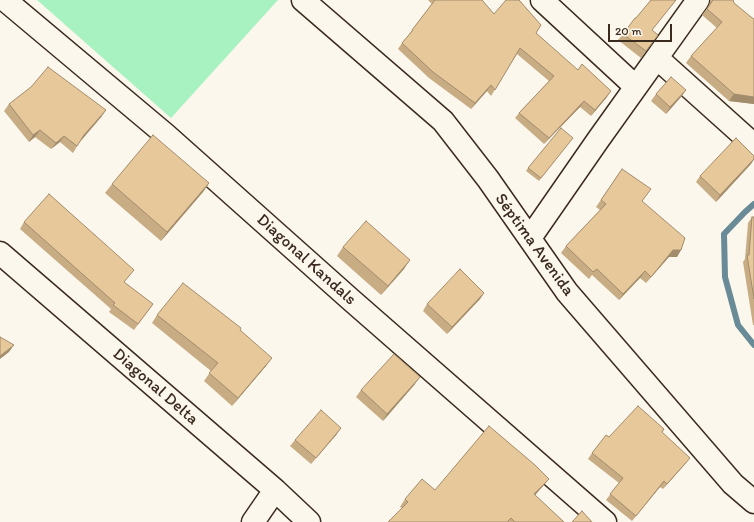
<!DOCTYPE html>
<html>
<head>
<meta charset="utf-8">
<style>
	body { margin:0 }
	#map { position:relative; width:754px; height:522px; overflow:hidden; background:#fbf7ec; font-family:Itim,sans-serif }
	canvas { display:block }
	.scale { position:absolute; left:608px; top:24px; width:64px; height:18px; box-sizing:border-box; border:2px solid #3b2a1e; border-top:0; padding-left:5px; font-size:12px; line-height:14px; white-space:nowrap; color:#3b2a1e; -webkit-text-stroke:3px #fbf7ec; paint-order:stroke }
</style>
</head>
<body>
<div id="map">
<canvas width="754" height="522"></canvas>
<div class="scale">20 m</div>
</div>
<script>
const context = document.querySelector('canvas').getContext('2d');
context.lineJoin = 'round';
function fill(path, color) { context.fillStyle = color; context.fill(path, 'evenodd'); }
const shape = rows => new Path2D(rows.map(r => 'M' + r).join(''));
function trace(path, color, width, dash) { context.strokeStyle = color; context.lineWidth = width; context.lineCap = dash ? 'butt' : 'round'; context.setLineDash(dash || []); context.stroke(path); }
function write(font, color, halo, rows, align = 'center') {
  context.font = font + ' Itim,sans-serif'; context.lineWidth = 4; context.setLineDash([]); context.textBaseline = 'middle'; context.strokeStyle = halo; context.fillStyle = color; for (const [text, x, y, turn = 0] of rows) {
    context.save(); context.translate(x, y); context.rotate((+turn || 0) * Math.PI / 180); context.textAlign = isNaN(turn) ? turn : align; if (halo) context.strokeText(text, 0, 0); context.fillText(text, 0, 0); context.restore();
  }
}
const green = shape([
	[37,0,278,0,171,118]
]);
const stream = shape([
	[754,204,745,212,724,234,725,277,738,325,754,345]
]);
const minor = shape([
	[5,0,166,135,350,299,605,522],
	[303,0,443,121,488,179,567,292,733,484,754,502],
	[542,0,636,87],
	[738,0,754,14],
	[657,58,754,145],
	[530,238,598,140,698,0],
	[0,253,275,490,309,522],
	[253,522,275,490]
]);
const wall = shape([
	[428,0,482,0,494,14,536,33,607,97,591,116,580,107,544,144,515,118,519,113,549,81,517,54,491,96,487,91,471,109,429,78,398,49,402,43,408,36,412,30,432,4],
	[651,0,676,0,652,30,658,35,641,58,618,40,623,34],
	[710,0,733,0,754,104,729,101,686,63,691,56,717,28,702,15,708,7,710,2],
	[686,90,681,97,666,114,651,101,656,94],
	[9,104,102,116,81,140,73,153,60,142,51,149,35,137,29,142,4,111],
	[570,141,539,181,526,171,528,168],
	[754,156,754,159,751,164,716,202,696,182,700,176],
	[622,169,642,201,681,250,677,257,669,257,646,283,640,278,619,300,592,275,589,279,561,253,566,246,600,210,596,207],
	[209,183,203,192,161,241,105,193,112,184],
	[752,217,754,217,754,325,753,325,743,262,745,259,748,223],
	[24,222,129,276,124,282,153,304,134,330,109,312,111,309,20,229],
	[343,247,404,269,381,295,337,256],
	[484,293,480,299,447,334,423,311,427,304],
	[157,315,240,330,266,366,232,406,204,381,211,371,152,323],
	[415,384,383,421,356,397,361,390],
	[664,429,662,433,686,463,663,489,660,487,632,521,606,500,619,483,588,459,592,453,609,437],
	[337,434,311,464,290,446,295,440],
	[549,479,543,486,535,495,564,522,388,522,402,508,400,507,405,499,435,490]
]);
const shadedWall = shape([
	[491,85,487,91,471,109,475,103],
	[686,90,681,97,666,114,670,107],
	[611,91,607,97,591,116,595,110],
	[734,94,754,97,754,104,729,101],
	[584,101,580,107,544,144,549,138],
	[106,110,102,116,80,142,84,135],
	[40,130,35,137,29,142,33,135],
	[64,136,60,142,51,149,56,143],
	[754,159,751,164,716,202,720,195],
	[209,183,203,192,161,241,167,232],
	[673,250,681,250,677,257,669,257,646,283,651,277],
	[410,260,404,269,381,295,388,286],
	[645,271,640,278,619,300,623,294],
	[484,293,480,299,447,334,452,327],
	[14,345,9,352,0,359,0,356],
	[272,358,266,366,232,406,238,398],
	[420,377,415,384,383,421,387,414],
	[341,428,337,434,311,464],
	[690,458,686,463,663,489,667,484],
	[549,479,543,486,529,502,534,494],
	[664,481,660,487,632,521]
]);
const building = shape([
	[435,0,482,0,494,14,506,0,519,0,541,25,536,33,578,70,582,64,611,91,595,110,584,101,549,138,519,113,554,76,520,48,495,90,491,85,475,103,433,72,402,43,413,30,412,30,435,0],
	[651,0,676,0,652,30,658,35,646,51,623,34,635,18,636,18,651,0],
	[713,0,733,0,734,3,751,17,754,19,754,97,734,94,691,56,722,22,707,9,713,0],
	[48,67,106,110,84,135,77,146,64,136,56,143,40,130,33,135,9,104,31,87,48,67],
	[671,77,686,90,670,107,656,94,671,77],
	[561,128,573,138,541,178,528,168,561,128],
	[153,135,209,183,167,232,112,184,153,135],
	[736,138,754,156,754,159,720,195,700,176,736,138],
	[622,169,651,189,642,201,685,238,681,250,673,250,651,277,645,271,623,294,597,269,593,272,566,246,606,204,601,200,622,169],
	[49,194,134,270,124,282,153,304,138,324,113,305,115,303,24,222,49,194],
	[752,217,754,217,754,299,747,255,749,255,752,217],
	[366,221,410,260,388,286,343,247,366,221],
	[460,269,484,293,452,327,427,304,460,269],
	[183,283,241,328,240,330,272,358,238,398,209,373,218,363,157,315,183,283],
	[0,337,14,345,0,356,0,337],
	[394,354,420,377,387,414,361,390,394,354],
	[638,406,664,429,662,432,690,458,667,484,664,481,636,516,610,494,623,478,592,453,606,435,609,437,638,406],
	[321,410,341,428,316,458,295,440,321,410],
	[489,426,535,465,549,479,534,494,564,522,515,522,511,518,507,522,388,522,408,502,405,499,422,479,435,490,489,426],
	[582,511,592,522,572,522,582,511]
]);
const streetNames = [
	["Séptima Avenida",534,245,54],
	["Diagonal Kandals",306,260,42],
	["Diagonal Delta",155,387,41]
];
fill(green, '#a8f2c1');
trace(stream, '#688b97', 6);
trace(minor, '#3b2a1e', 25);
trace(minor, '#fbf7ec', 22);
fill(wall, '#c7ac84');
fill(shadedWall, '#a28c6c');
fill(building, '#e7c89a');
trace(building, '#a28c6c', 1);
write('17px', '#3b2a1e', '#fbf7ec', streetNames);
</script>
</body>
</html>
